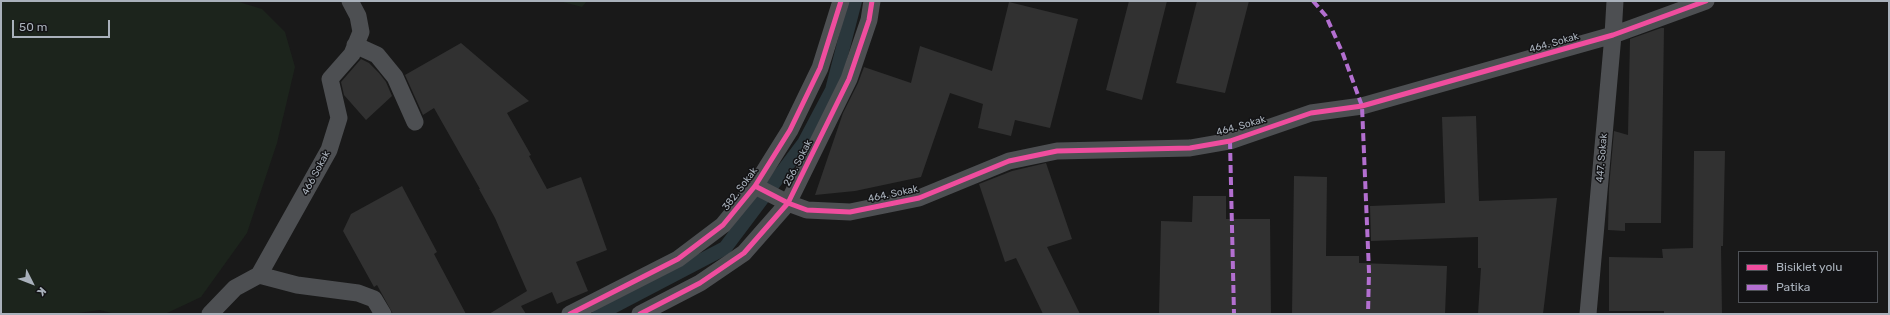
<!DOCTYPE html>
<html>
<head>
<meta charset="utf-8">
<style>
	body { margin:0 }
	#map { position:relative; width:1890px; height:315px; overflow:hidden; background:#191919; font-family:Rubik,sans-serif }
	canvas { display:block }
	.frame { position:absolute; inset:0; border:2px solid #a9b1bb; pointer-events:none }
	.legend { position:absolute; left:1738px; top:251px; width:140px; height:52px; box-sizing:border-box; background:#131315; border:1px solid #4f5257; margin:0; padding:5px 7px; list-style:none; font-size:12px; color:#a9b1bb }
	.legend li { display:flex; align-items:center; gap:8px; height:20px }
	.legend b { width:20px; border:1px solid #4f5257 }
	.north { position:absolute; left:12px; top:263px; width:40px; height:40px; -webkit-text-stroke:3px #131315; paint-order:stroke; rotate:132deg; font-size:11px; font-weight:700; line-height:16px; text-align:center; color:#a9b1bb }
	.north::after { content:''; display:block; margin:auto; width:14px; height:18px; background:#a9b1bb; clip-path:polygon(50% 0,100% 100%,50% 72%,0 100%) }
	.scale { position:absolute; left:12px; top:20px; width:98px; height:18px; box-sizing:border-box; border:2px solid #a9b1bb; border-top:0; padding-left:5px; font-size:12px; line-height:14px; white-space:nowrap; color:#a9b1bb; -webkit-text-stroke:3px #131315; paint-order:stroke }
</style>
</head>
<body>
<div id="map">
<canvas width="1890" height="315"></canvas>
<div class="frame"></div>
<ul class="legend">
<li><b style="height:5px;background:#ef4d9e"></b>Bisiklet yolu</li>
<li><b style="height:5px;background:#b36fd0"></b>Patika</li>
</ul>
<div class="north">K</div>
<div class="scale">50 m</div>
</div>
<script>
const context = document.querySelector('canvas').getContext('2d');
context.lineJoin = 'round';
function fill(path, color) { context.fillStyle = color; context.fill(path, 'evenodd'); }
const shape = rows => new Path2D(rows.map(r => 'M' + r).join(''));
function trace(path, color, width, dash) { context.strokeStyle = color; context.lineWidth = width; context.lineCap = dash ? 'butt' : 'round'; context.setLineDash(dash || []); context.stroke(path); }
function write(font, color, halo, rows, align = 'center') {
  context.font = font + ' Rubik,sans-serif'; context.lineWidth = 3; context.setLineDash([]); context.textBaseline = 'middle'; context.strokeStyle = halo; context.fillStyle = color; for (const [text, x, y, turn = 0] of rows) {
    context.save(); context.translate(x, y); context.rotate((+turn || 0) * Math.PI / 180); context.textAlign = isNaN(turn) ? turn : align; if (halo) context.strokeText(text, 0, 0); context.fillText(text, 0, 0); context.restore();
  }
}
const green = shape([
	[1,1,236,1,262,9,285,32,295,67,277,143,247,233,201,297,165,314,115,314,100,310,71,314,1,314],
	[559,1,587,1,582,7]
]);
const canal = shape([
	[599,314,725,248,804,143,832,90,855,1]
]);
const building = shape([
	[1129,1,1167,1,1142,100,1106,90],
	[1197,1,1249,1,1225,93,1176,83],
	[1009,2,1078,19,1050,128,1015,120,1011,136,978,128,983,104,950,93,921,177,855,191,815,195,843,113,858,83,864,67,911,83,920,46,992,71],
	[1661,28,1664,28,1661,223,1625,223,1625,231,1608,230,1609,188,1614,131,1628,135,1630,39],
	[461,43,529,101,507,113,531,155,529,156,547,189,581,177,607,250,576,262,588,291,557,304,552,292,521,306,526,314,489,314,527,291,495,218,479,189,480,189,434,108,423,115,405,75],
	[361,59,369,63,379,73,386,82,392,96,366,120,344,95,341,82],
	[1476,116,1479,201,1557,198,1543,314,1478,314,1481,268,1478,268,1478,237,1371,241,1370,206,1445,203,1442,117],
	[1694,151,1725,151,1723,246,1721,246,1722,314,1664,314,1664,311,1609,311,1609,257,1663,258,1662,249,1693,248],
	[1046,163,1072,239,1047,247,1080,314,1043,314,1016,258,1005,262,979,184,1012,171],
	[1294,176,1327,177,1326,256,1359,256,1359,263,1447,266,1445,314,1292,314],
	[402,186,437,252,434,254,466,314,393,314,377,285,374,287,343,231,351,214],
	[1193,196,1226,196,1226,219,1270,219,1271,314,1159,314,1161,221,1192,222]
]);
const minor = shape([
	[355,45,377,55,395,77,415,122],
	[755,186,788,203,807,210,850,212,919,198,1009,161,1057,151,1190,148,1230,141,1311,113,1362,106,1613,35,1706,1],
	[259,275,329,150,339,118,330,79,352,54,361,32,358,16,350,1],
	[210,314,235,288,259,275,297,285,358,293,374,299,383,314],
	[570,314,678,259,723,225,755,186,790,130,820,68,841,1],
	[640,314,700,283,744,253,788,203,849,79,869,20,872,1],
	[1588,314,1613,35,1615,1]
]);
const quiet = shape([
	[1313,1,1326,16,1343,54,1362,106,1369,272,1368,314],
	[1230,141,1234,314]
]);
const cycleway = shape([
	[755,186,788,203,807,210,850,212,919,198,1009,161,1057,151,1190,148,1230,141,1311,113,1362,106,1613,35,1706,1],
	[570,314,678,259,723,225,755,186,790,130,820,68,841,1],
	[640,314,700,283,744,253,788,203,849,79,869,20,872,1]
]);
const streetNames = [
	["464. Sokak",1554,43,-16],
	["464. Sokak",1241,126,-16],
	["447. Sokak",1602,158,-85],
	["256. Sokak",798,163,-63],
	["466 Sokak",316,173,-62],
	["382. Sokak",740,189,-53],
	["464. Sokak",893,194,-12]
];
fill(green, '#1c241c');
trace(canal, '#2a373c', 14);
fill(building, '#313131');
trace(minor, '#4d4f52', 17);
trace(quiet, '#b36fd0', 4, [8, 4]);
trace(cycleway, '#ef4d9e', 5);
write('10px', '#a9b1bb', '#131315', streetNames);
</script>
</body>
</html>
